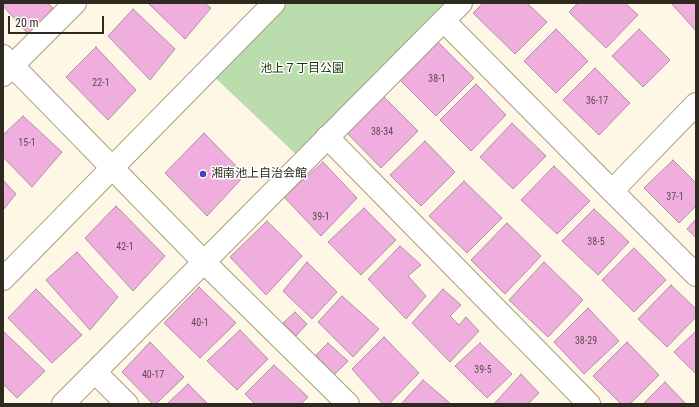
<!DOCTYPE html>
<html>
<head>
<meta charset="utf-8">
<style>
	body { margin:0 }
	#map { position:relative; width:699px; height:407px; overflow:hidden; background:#fff7e5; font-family:"Roboto Condensed",sans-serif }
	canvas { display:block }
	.frame { position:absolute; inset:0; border:4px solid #2f2a1f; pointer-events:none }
	.scale { position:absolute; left:8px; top:16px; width:96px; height:18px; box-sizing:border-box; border:2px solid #2f2a1f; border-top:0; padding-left:5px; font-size:12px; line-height:14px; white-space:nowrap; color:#2f2a1f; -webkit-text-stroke:3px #fff; paint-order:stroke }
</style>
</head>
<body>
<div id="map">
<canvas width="699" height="407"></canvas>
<div class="frame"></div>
<div class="scale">20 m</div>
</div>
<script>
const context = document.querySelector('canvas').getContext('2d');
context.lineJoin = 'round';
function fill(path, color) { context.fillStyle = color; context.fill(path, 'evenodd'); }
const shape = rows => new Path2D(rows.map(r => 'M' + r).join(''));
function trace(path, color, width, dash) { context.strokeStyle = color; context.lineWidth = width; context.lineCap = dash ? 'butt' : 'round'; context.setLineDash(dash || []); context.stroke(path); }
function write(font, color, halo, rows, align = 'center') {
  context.font = font + ' "Roboto Condensed","Noto Sans JP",sans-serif'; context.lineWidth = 3; context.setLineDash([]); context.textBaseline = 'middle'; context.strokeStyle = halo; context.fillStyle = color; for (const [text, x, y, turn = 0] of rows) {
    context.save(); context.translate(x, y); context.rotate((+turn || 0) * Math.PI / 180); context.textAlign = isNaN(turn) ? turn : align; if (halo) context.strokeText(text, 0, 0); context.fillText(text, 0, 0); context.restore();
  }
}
const green = shape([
	[274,3,461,3,303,161,208,71]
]);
const building = shape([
	[3,3,48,3,53,8,30,36,3,6,3,3],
	[148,3,205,3,211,8,185,39,148,3],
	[483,3,527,3,547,22,515,54,473,13,483,3],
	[578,3,625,3,638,15,606,48,569,12,578,3],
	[671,3,696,3,696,31,671,3],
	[133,9,175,49,150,80,108,36,133,9],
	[556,29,588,61,556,93,524,61,556,29],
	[639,29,670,60,643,87,612,56,639,29],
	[438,42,474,78,436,116,400,80,438,42],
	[96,47,136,90,108,120,66,77,96,47],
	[595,68,630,103,599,135,563,100,595,68],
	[476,84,506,115,471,151,440,120,476,84],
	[384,97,418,131,381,168,347,133,384,97],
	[23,116,62,152,32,187,3,157,3,135,23,116],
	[512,123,546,156,513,189,480,157,512,123],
	[204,133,245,175,207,216,165,173,204,133],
	[425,141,455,172,421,206,390,175,425,141],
	[673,160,696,183,696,206,679,223,644,188,673,160],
	[323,162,357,198,321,236,284,197,323,162],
	[554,166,590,201,557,234,521,200,554,166],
	[3,180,16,194,3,210,3,180],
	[464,181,502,218,467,253,429,216,464,181],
	[116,206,165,256,133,291,85,238,116,206],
	[364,208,396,240,361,275,328,242,364,208],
	[594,209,629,242,598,275,562,241,594,209],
	[696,219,696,238,687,229,696,219],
	[267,221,302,256,266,295,230,257,267,221],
	[507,223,541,256,505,294,471,260,507,223],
	[400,246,421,265,408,276,426,296,406,319,368,279,400,246],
	[634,248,666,280,634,312,602,280,634,248],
	[77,252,118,297,90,330,46,280,77,252],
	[307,262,337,292,312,319,283,291,307,262],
	[544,262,583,300,548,337,509,300,544,262],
	[671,285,696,309,696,317,667,347,638,319,671,285],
	[199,287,236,323,200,358,164,323,199,287],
	[36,289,82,335,52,363,8,318,36,289],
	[443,289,461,305,450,316,459,325,466,317,479,331,450,362,412,323,443,289],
	[342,296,379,329,353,357,318,322,342,296],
	[588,308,619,341,584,374,554,342,588,308],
	[295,312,307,324,296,336,283,323,295,312],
	[240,330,268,359,237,390,207,361,240,330],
	[3,331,45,371,17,398,3,384,3,331],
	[696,331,696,374,674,352,696,331],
	[384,337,419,373,389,404,383,404,352,369,384,337],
	[150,342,184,377,156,404,153,404,122,372,150,342],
	[627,342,659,375,630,404,621,404,593,376,627,342],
	[328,343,348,361,334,375,316,355,328,343],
	[480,343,512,374,487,398,455,366,480,343],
	[274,365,308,397,301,404,255,404,245,394,274,365],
	[521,374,539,393,528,404,494,404,521,374],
	[423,380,451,404,401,404,423,380],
	[665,382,686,404,643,404,665,382],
	[188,384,208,404,167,404,188,384]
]);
const street = shape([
	[444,21,612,191],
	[3,56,203,261,348,404],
	[3,75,75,3],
	[696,104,612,191,696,275],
	[327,137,589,404],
	[95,372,127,404],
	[63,404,461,3]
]);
const secondary = shape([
	[3,279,274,3]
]);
const markers = [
	[203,174,4,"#513fb7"]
];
const numberNames = [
	["38-1",437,79],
	["22-1",101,83],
	["36-17",597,101],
	["38-34",382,132],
	["15-1",27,143],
	["37-1",675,197],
	["39-1",321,217],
	["38-5",596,242],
	["42-1",125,247],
	["40-1",200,323],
	["38-29",586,341],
	["39-5",483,370],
	["40-17",153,375]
];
const parkNames = [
	["池上７丁目公園",302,69]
];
const poiNames = [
	["湘南池上自治会館",211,174]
];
fill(green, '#bbdcad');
fill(building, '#f0aedf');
trace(building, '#ac92a5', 1);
trace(street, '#a99d82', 24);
trace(secondary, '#a99d82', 24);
trace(street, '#fff', 22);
trace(secondary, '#fff', 22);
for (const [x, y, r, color] of markers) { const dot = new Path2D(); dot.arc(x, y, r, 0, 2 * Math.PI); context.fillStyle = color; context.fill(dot); trace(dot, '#fff', 1.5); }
write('10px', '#5f4b4f', null, numberNames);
write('12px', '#183407', '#fff', parkNames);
write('12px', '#2f2a1f', '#fff', poiNames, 'left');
</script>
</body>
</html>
